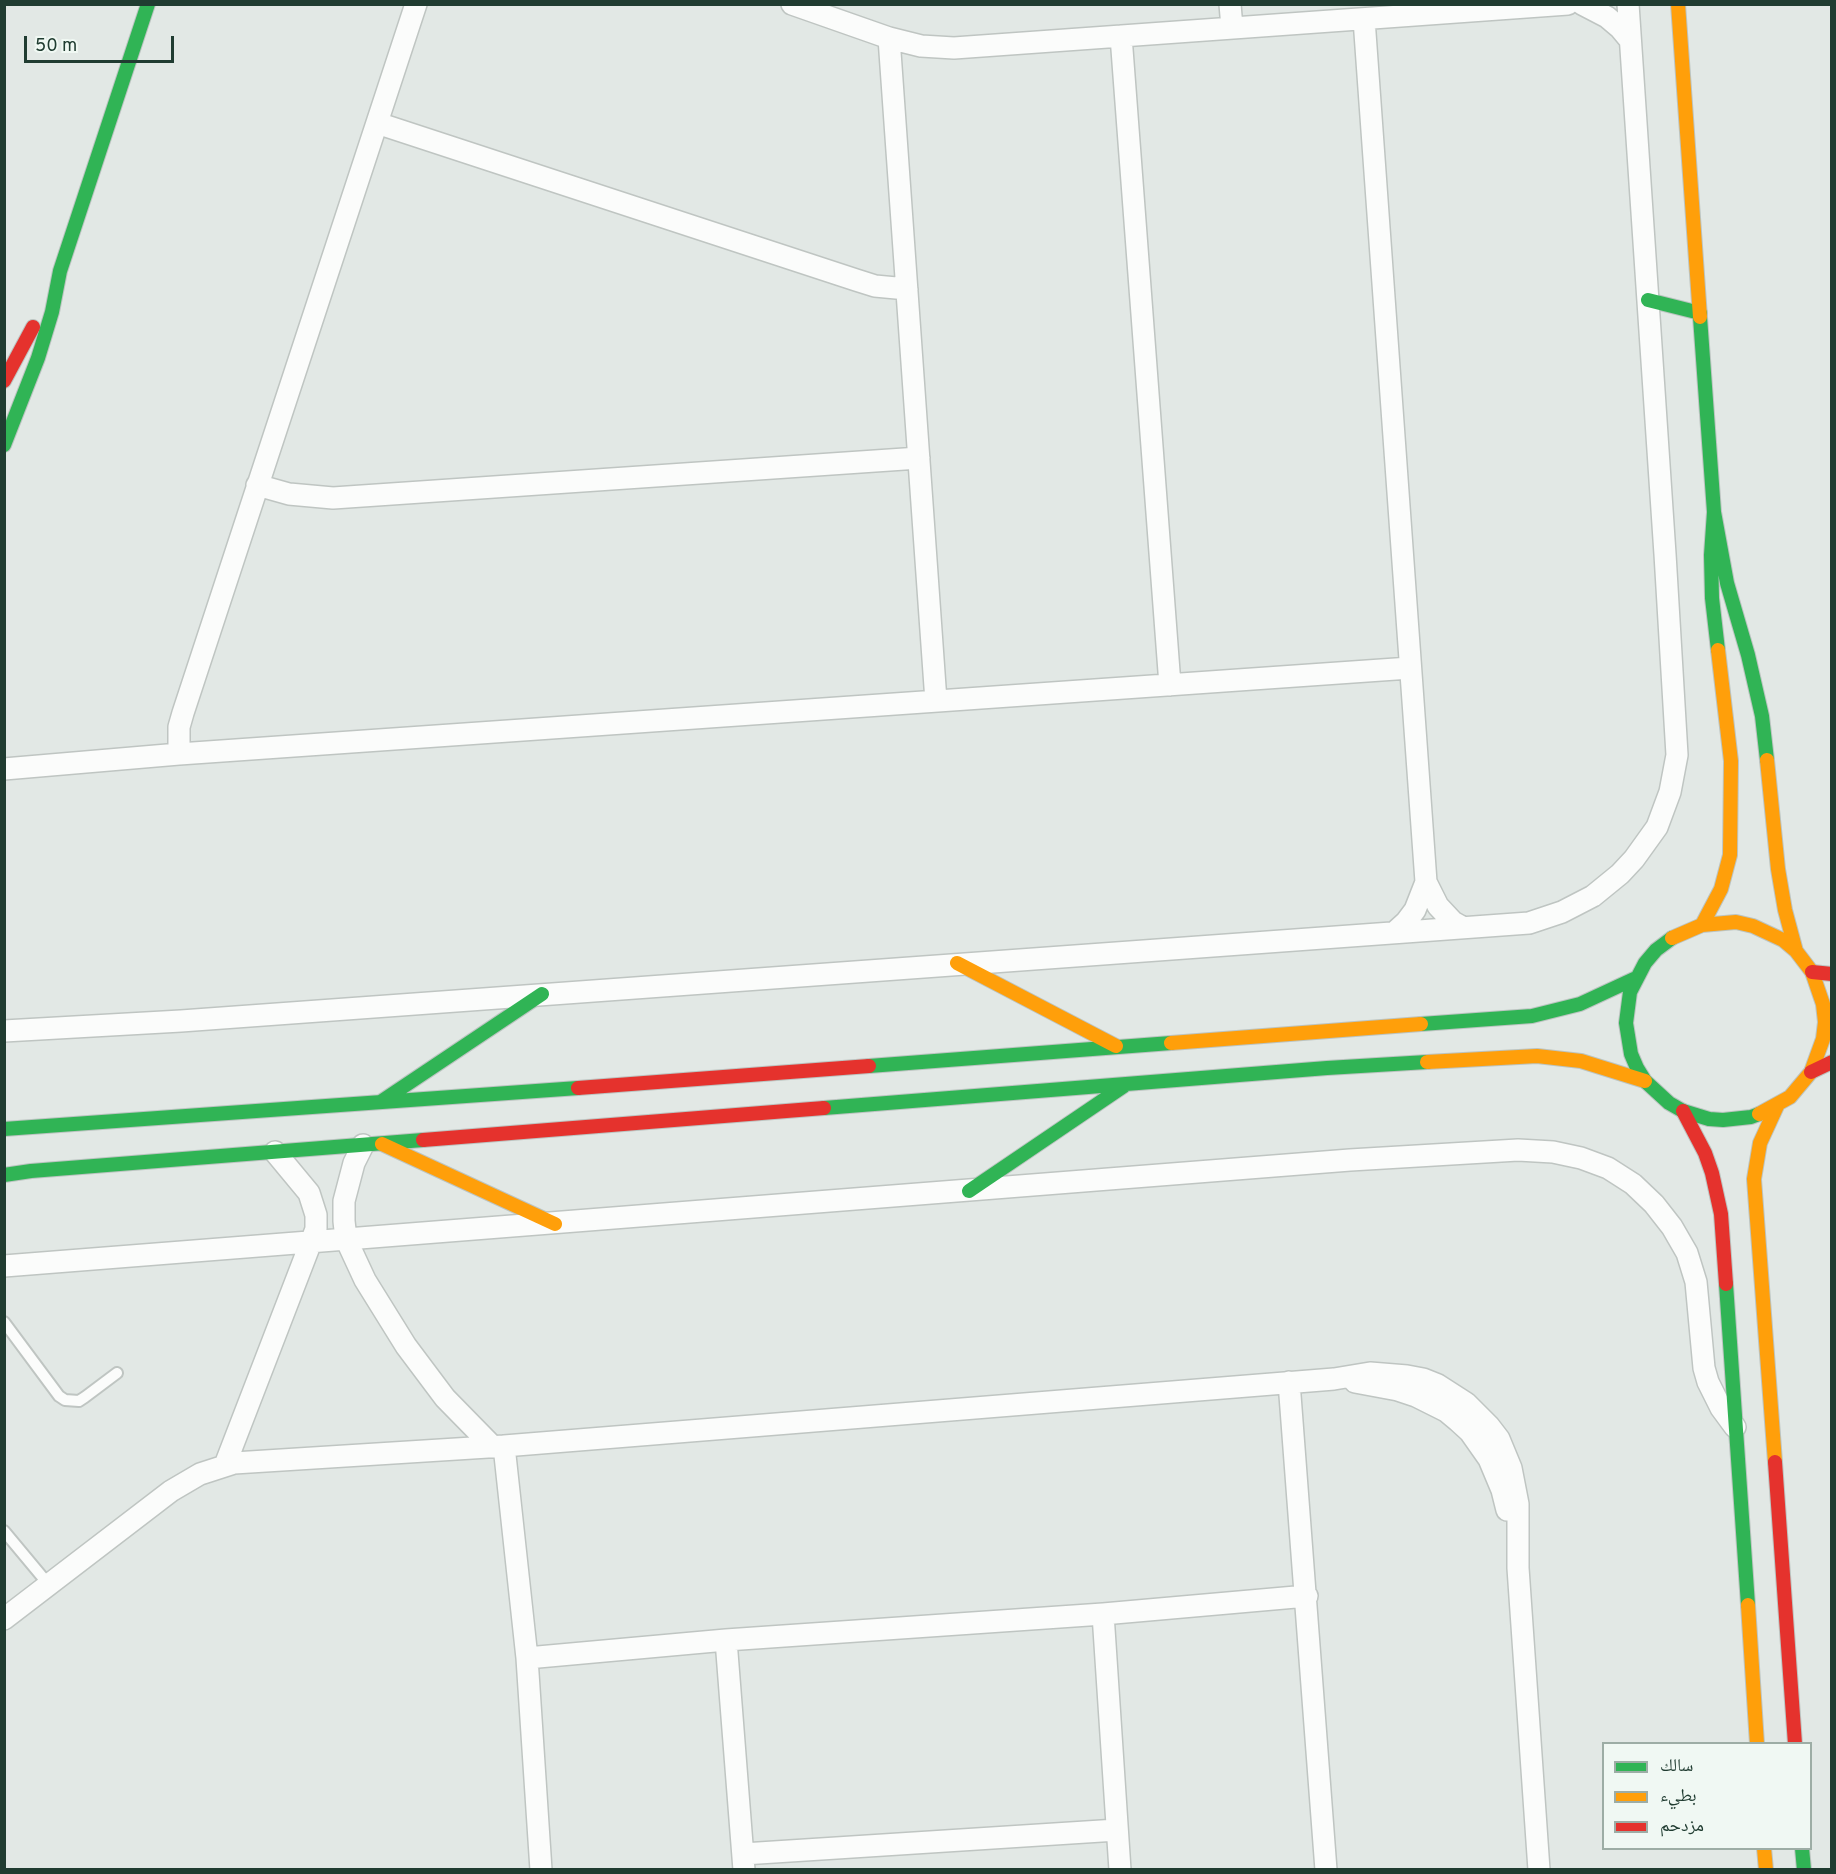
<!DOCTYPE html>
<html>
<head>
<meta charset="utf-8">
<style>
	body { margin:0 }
	#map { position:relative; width:1836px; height:1874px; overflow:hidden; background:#e2e8e5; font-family:Overpass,"Noto Naskh Arabic",sans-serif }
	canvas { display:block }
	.frame { position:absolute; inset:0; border:6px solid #203c31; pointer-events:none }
	.legend { position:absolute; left:1602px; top:1742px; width:210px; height:108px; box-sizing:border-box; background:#f0f8f3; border:2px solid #9dada5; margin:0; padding:8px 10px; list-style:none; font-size:18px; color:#203c31 }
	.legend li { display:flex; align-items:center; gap:12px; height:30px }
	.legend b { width:30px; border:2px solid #9dada5 }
	.scale { position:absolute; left:24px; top:36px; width:150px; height:27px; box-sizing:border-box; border:3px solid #203c31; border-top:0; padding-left:8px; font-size:18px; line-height:21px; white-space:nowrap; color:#203c31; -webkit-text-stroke:4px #f0f8f3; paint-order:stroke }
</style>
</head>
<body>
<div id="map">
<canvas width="1836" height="1874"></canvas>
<div class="frame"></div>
<ul class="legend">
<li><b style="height:8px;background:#30b455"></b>سالك</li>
<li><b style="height:8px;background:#ff9f0a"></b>بطيء</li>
<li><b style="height:8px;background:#e5322d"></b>مزدحم</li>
</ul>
<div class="scale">50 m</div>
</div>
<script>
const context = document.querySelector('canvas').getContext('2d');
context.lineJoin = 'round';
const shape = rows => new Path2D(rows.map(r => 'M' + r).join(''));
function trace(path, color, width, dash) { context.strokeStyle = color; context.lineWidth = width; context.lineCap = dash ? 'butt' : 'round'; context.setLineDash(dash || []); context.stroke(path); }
const lane = shape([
	[4,1322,59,1396,65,1400,79,1401,85,1397,117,1373],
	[4,1531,49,1585]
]);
const street = shape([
	[792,4,889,38,921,46,954,48,1568,4],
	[1230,4,1232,28],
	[1582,4,1607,17,1620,28,1630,40],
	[1364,19,1426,882,1438,906,1453,922,1462,927],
	[1121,36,1170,685],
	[889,38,936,701],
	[377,123,856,280,875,286,907,289],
	[257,485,289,494,333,498,919,458],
	[179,754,179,727,183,713,416,4],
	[4,769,179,754,1410,668],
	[1395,932,1406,922,1415,910,1426,882],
	[4,1031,181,1021,1529,923,1562,912,1593,896,1620,874,1634,859,1657,827,1670,792,1677,755,1665,554,1628,4],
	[363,1145,354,1163,344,1201,344,1221,346,1239,365,1280,406,1346,445,1398,493,1447],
	[4,1266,1350,1160,1518,1150,1553,1152,1581,1158,1608,1168,1633,1184,1654,1204,1672,1227,1687,1253,1696,1282,1704,1368,1708,1382,1721,1408,1735,1427],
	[1289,1382,1326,1870],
	[1355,1382,1398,1390,1416,1396,1446,1411,1458,1421,1470,1432,1489,1459,1502,1490,1507,1510],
	[504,1446,527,1658,541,1870],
	[225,1465,316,1229,316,1215,309,1193,275,1152],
	[1103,1614,1120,1870],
	[4,1619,171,1491,200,1474,234,1463,504,1446,1334,1379,1370,1373,1407,1376,1423,1379,1438,1385,1466,1403,1489,1426,1499,1439,1511,1468,1518,1504,1518,1568,1539,1870],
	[726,1640,744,1870],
	[527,1658,726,1640,1103,1614,1307,1596],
	[743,1854,1117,1830]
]);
const fast = shape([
	[1648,300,1700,313],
	[1700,317,1714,512,1727,583,1748,655,1762,716,1767,760],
	[4,445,38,358,52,312,60,271,148,4],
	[1714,512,1711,555,1712,598,1718,650],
	[1672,938,1656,950,1645,963,1630,992,1626,1023,1631,1054,1637,1068,1645,1081,1669,1103,1683,1111,1709,1119,1723,1120,1751,1117,1759,1114],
	[1421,1024,1532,1016,1580,1004,1636,978],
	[869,1066,1171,1043],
	[382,1101,542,994],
	[824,1108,1327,1068,1427,1062],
	[4,1129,578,1088],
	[4,1175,31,1171,423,1140],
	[969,1191,1124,1086],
	[1726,1284,1748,1605],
	[1802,1848,1804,1870]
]);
const slow = shape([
	[1678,4,1700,317],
	[1767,760,1778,869,1785,910,1796,951],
	[1702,925,1736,922,1753,926,1783,940,1796,951,1812,972,1823,1004,1825,1022,1823,1039,1811,1072,1790,1097,1759,1114],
	[1672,938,1702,925,1721,889,1730,855,1731,761,1718,650],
	[957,963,1116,1046],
	[1171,1043,1421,1024],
	[1427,1062,1537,1056,1581,1061,1645,1081],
	[382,1144,555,1224],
	[1775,1462,1754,1179,1760,1143,1777,1106],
	[1748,1605,1757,1744],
	[1764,1848,1766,1870]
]);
const jam = shape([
	[4,381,33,327],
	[1812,972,1832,974],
	[1811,1072,1832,1062],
	[578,1088,869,1066],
	[1683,1111,1705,1153,1712,1173,1721,1214,1726,1284],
	[423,1140,824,1108],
	[1775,1462,1795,1744]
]);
trace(lane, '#bfc5c2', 14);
trace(street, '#bfc5c2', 24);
trace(fast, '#bcc4c1', 16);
trace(slow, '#bcc4c1', 16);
trace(jam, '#bcc4c1', 16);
trace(lane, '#fbfcfb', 10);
trace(street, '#fbfcfb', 21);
trace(fast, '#30b455', 14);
trace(slow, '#ff9f0a', 14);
trace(jam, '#e5322d', 14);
</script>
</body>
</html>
